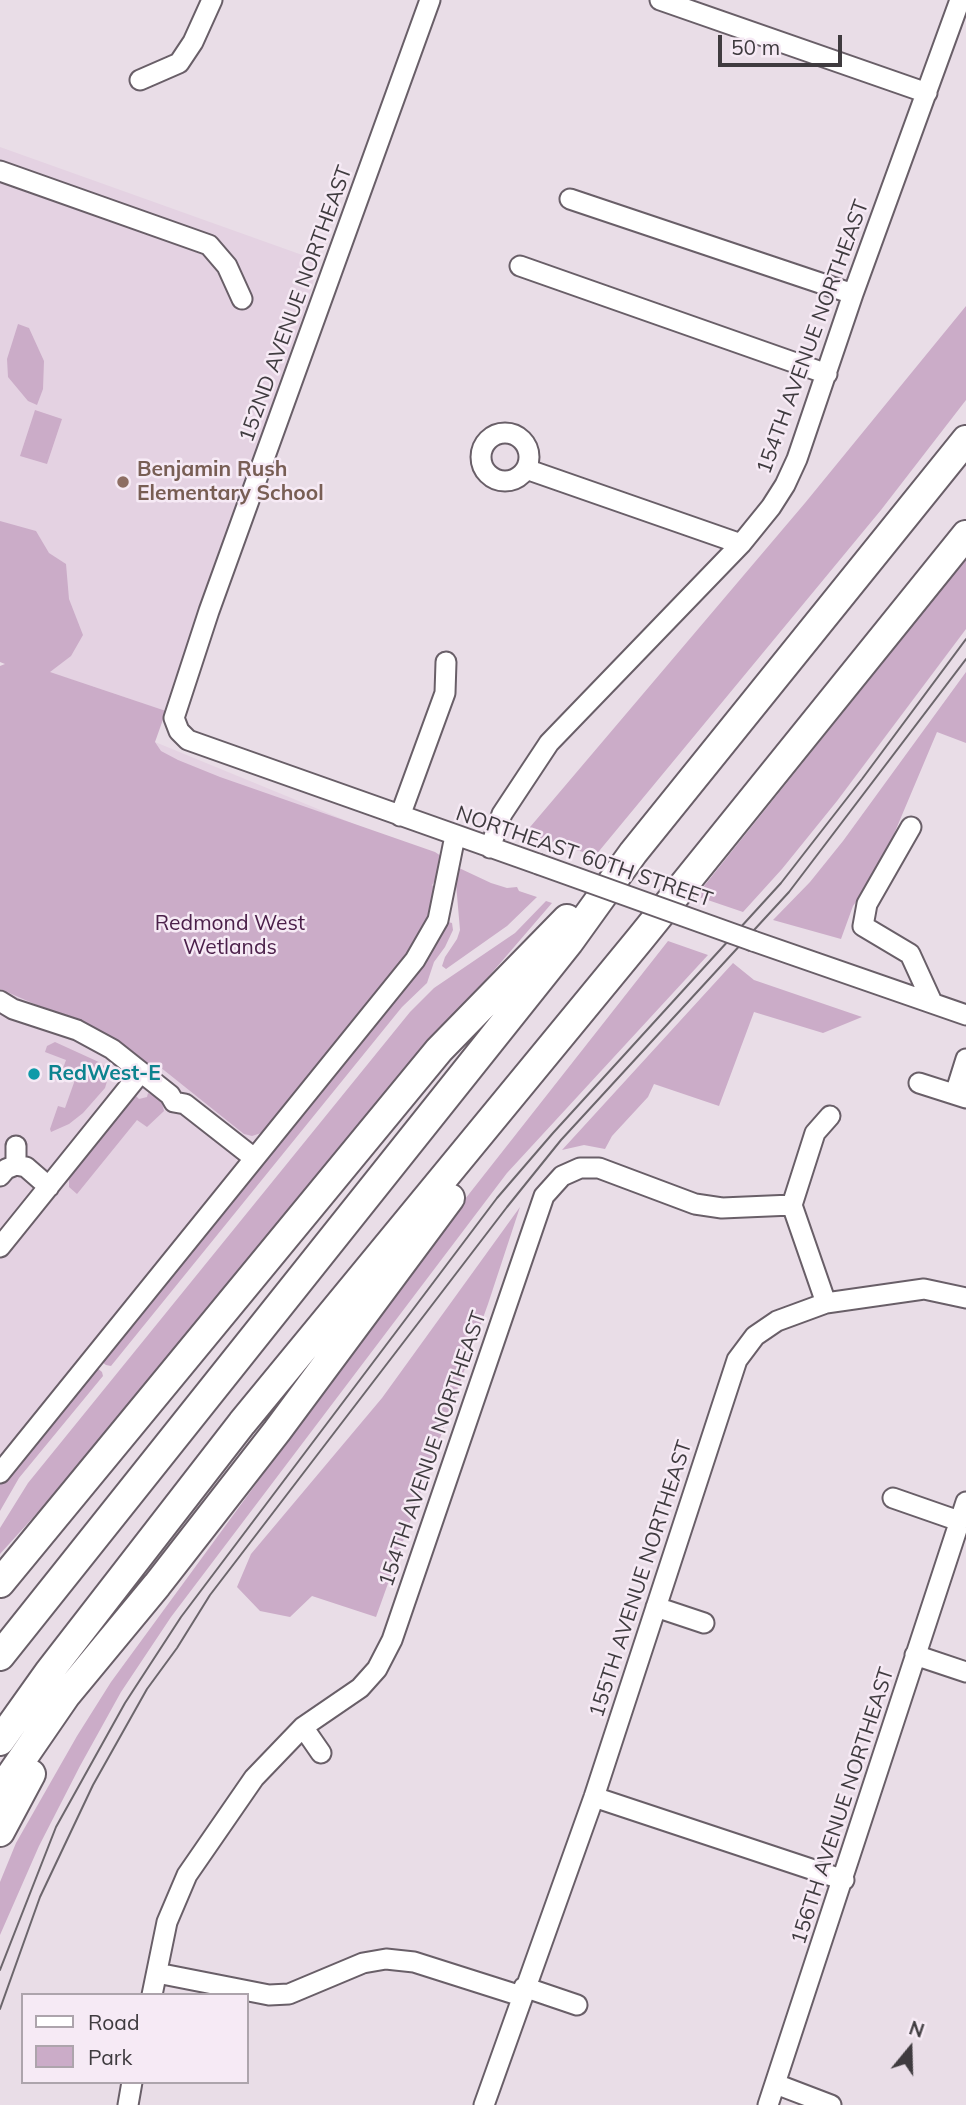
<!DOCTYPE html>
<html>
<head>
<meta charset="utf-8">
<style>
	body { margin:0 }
	#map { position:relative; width:966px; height:2105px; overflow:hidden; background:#e9dde7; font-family:Mulish,sans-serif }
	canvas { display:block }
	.legend { position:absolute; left:21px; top:1993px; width:228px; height:91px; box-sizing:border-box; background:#f6eaf5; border:2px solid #ada4ac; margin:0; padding:9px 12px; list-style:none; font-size:21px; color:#3f3b3f }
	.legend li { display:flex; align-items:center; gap:14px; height:35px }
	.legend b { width:35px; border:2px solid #ada4ac }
	.north { position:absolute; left:875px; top:2014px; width:70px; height:70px; -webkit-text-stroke:5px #f6eaf5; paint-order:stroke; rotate:19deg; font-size:19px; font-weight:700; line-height:28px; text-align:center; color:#3f3b3f }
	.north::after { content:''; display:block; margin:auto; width:24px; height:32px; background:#3f3b3f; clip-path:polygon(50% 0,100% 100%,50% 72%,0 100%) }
	.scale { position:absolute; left:718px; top:35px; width:124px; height:32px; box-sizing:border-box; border:4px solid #3f3b3f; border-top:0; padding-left:9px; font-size:21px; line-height:24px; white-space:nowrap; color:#3f3b3f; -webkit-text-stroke:5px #f6eaf5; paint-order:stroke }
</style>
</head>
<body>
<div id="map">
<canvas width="966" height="2105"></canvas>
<ul class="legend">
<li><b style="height:9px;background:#fff"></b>Road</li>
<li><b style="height:19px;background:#cbacc8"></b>Park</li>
</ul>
<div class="north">N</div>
<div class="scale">50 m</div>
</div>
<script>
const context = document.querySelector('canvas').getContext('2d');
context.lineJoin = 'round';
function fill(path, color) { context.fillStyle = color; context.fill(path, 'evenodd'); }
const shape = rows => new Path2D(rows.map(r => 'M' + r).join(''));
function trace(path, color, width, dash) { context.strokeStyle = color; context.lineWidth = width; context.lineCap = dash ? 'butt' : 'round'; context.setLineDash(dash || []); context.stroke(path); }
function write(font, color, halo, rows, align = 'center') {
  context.font = font + ' Mulish,sans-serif'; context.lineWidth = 5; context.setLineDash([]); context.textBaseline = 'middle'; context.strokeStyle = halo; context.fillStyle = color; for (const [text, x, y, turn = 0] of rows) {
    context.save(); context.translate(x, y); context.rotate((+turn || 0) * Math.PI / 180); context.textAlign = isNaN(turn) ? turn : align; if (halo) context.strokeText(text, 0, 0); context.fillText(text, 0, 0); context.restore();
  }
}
const built = shape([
	[0,147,319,261,308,301,166,711,49,672,0,662],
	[0,689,155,742,442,860,440,942,0,1481]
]);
const green = shape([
	[966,306,966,400,881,510,595,856,525,833,805,503],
	[18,324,29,328,44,361,43,389,37,405,28,401,8,377,7,359],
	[35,410,62,419,47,464,20,456],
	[0,521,36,531,49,553,66,564,69,599,83,635,71,656,50,672,166,711,155,742,161,751,178,760,220,777,435,852,441,856,443,868,432,885,438,892,433,913,409,951,295,1091,275,1120,261,1133,252,1136,244,1134,155,1063,151,1066,134,1053,99,1032,0,989,0,666,5,664,0,662],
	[966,559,966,629,837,801,782,869,743,912,696,896],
	[966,672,966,743,937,732,878,872,853,906,841,939,773,920,810,882,843,841],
	[459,868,491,883,507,888,517,887,519,891,537,897,507,926,446,969,442,966,445,957,457,939,460,930,455,872],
	[546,901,552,903,440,1033,153,1385,0,1554,0,1528,28,1483,410,1012,434,988,515,933],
	[444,921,452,923,453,930,445,947,434,962,427,983,402,1007,111,1366,106,1365,98,1359],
	[668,941,708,955,507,1173,171,1617,121,1692,80,1766,39,1846,0,1935,0,1882,16,1843,77,1736,111,1682,458,1208],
	[733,963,754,980,862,1017,823,1033,754,1012,719,1106,654,1084,648,1097,612,1136,605,1149,584,1145,562,1150],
	[55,1042,101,1063,104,1066,108,1078,105,1088,83,1113,69,1124,51,1132,50,1129,58,1106,65,1108,76,1077,62,1071,66,1060,45,1052,47,1046],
	[148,1093,161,1099,164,1111,147,1127,137,1120,77,1194,69,1187,69,1178,71,1173,133,1098,136,1096,139,1099,147,1097],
	[520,1207,488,1304,376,1617,312,1596,290,1617,260,1611,237,1587,251,1554,382,1398],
	[95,1366,102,1372,103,1376,19,1478,0,1511,0,1478]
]);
const minor = shape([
	[430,0,209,611,174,718,179,731,188,740,538,864],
	[660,0,927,93],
	[140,80,179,63,193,42,212,0],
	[0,171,209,245,227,266,242,299],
	[570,199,853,294],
	[520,266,827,374],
	'481 457a24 24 0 1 1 48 0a24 24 0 1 1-48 0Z',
	[526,469,741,544],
	[400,816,445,693,446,662],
	[911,827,867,904,863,926,910,954,932,1002],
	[490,848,502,814,549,743,741,544,771,507,785,485,797,459,853,294,960,0],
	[753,941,966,1015],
	[0,1001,13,1009,77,1030,112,1049,141,1072,0,1247],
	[141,1072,170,1095,174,1102,185,1104,254,1158],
	[919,1083,966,1098],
	[955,1094,966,1059],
	[16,1146,16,1165],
	[0,1176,6,1169,16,1165,26,1167,49,1187],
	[826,1303,924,1289,966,1298],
	[0,1473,415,960,438,920,455,836],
	[893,1498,959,1521],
	[656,1607,704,1623],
	[915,1655,966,1672],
	[303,1727,321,1753],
	[594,1797,844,1880],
	[157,1973,269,1995,289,1994,363,1963,386,1959,414,1962,521,1996],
	[524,1987,577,2005],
	[152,1995,167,1922,187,1875,254,1778,303,1727,360,1688,377,1669,392,1640,544,1196,562,1176,580,1168,599,1168,695,1204,722,1208,792,1205],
	[776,2084,831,2105],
	[128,2105,132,2082],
	[484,2105,594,1797,737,1360,755,1336,777,1321,826,1303,792,1205,815,1133,830,1116],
	[768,2105,966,1502]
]);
const highway = shape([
	[0,1583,439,1050,567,919],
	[0,1656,569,942,633,853,966,440],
	[0,1741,49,1672,242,1423,640,939,966,535],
	[0,1791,66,1695,157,1585,277,1431,450,1198],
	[0,1832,31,1774]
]);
const tram = shape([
	[0,1970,56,1827,125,1703,181,1617,497,1198,553,1133,781,883,862,779,966,639],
	[0,2009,40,1897,93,1785,147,1689,177,1648,210,1595,507,1207,561,1140,789,892,966,659]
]);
const minorBridge = shape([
	[538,864,753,941]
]);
const markers = [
	[123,482,7,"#8d6e63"],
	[34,1074,7,"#0f9aa8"]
];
const streetNames = [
	["152ND AVENUE NORTHEAST",296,304,-70],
	["154TH AVENUE NORTHEAST",813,337,-70],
	["NORTHEAST 60TH STREET",584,857,19],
	["154TH AVENUE NORTHEAST",433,1449,-71],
	["155TH AVENUE NORTHEAST",641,1579,-72],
	["156TH AVENUE NORTHEAST",843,1806,-72]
];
const educationNames = [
	["Benjamin Rush",137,470],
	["Elementary School",137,494]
];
const parkNames = [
	["Redmond West",230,924],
	["Wetlands",230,948]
];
const cultureNames = [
	["RedWest-E",48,1074]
];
fill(built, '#e4d2e2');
fill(green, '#cbacc8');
trace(minor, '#695f68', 23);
trace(highway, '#695f68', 32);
trace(minor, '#fff', 19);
trace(highway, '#fff', 28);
trace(tram, '#6c666c', 2);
trace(minorBridge, '#695f68', 23, []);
trace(minorBridge, '#fff', 19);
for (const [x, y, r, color] of markers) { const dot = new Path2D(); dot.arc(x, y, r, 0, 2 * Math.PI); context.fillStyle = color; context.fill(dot); trace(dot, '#f6eaf5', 2.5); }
write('21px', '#3f3b3f', '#f6eaf5', streetNames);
write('bold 21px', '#785e54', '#f6eaf5', educationNames, 'left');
write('21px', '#4b204a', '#f6eaf5', parkNames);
write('bold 21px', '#0d838f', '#f6eaf5', cultureNames, 'left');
</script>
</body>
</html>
